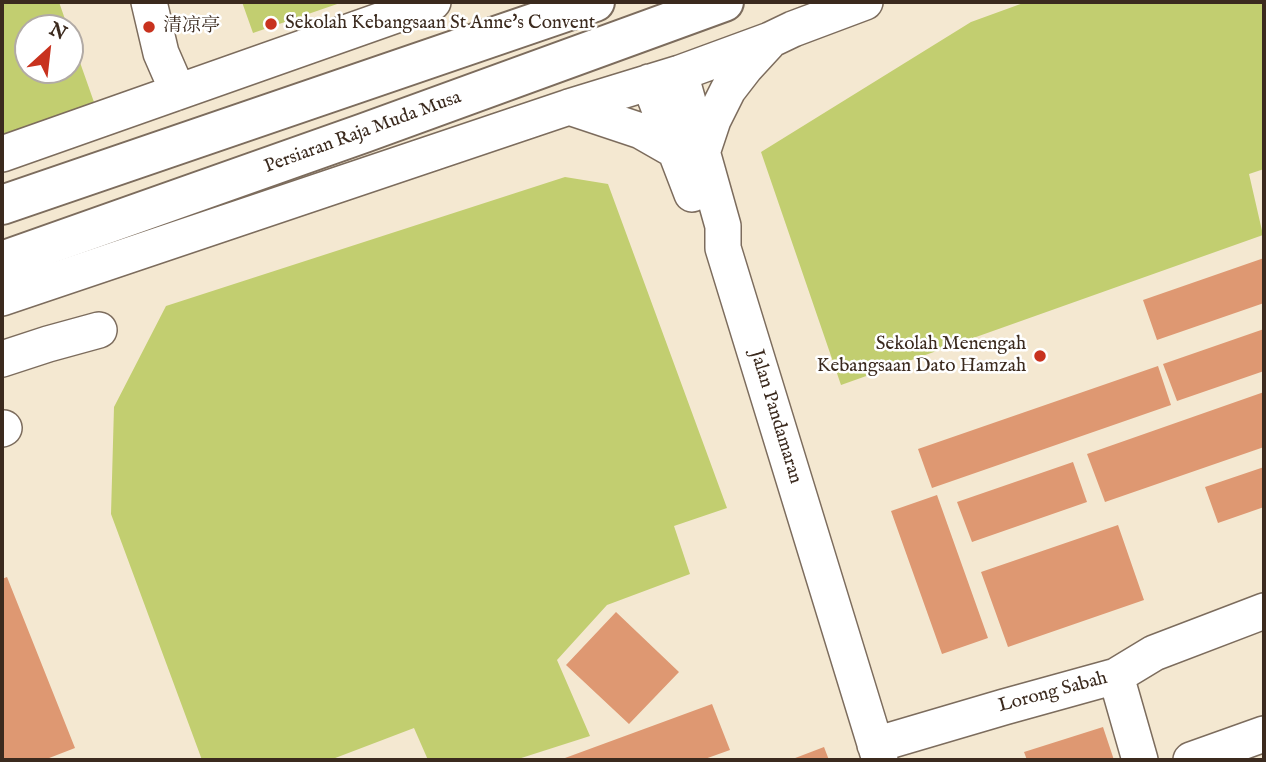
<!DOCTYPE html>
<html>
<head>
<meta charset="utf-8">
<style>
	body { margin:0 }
	#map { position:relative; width:1266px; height:762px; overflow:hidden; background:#f4e8d1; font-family:"IM FELL English",serif }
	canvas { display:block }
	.frame { position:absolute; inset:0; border:4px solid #3b2a1e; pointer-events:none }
	.north { position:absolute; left:14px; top:14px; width:70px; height:70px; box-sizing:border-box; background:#fff; border:2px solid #b1aaa5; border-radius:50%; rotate:27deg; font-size:19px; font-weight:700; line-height:28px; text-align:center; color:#3b2a1e }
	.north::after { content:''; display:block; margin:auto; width:24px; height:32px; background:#c8321e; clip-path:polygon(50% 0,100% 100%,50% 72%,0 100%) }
</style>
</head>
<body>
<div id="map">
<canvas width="1266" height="762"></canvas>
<div class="frame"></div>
<div class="north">N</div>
</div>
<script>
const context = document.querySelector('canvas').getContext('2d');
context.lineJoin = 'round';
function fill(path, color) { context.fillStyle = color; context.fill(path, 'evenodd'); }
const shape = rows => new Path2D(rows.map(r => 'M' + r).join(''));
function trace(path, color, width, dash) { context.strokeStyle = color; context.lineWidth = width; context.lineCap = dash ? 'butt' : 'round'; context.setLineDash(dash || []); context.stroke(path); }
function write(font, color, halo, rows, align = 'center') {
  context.font = font + ' "IM FELL English","Noto Serif SC",serif'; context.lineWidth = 5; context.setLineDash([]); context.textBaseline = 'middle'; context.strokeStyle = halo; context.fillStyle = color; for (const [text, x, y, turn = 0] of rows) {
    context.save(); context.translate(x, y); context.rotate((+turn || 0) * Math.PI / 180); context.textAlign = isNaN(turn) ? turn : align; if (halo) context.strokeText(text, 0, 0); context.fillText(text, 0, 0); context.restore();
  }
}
const green = shape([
	[2,2,59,2,68,28,28,28,28,70,70,70,70,34,95,105,2,137],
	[242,2,343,2,253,33],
	[1026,2,1264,2,1264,169,1249,174,1263,235,841,385,761,152,971,22],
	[565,177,608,184,727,508,674,526,690,574,607,605,557,660,590,736,515,760,428,760,414,728,330,760,202,760,111,514,114,407,166,306]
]);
const building = shape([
	[1264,258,1264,303,1157,340,1143,300],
	[1264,329,1264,371,1177,401,1163,364],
	[1158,366,1171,405,932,488,918,449],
	[1264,392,1264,447,1105,502,1087,454],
	[1073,462,1087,502,972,542,957,502],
	[1264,467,1264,507,1218,523,1205,487],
	[937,495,988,638,942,654,891,511],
	[1118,525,1144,600,1008,647,981,572],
	[7,577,75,748,44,760,2,760,2,579],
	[616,612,679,672,629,724,566,665],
	[712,704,730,750,702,760,566,760,565,758],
	[1103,727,1114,760,1027,760,1024,752],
	[824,747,829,760,790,760]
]);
const minor = shape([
	[149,2,161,53,178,92],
	[680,73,723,226,723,248,880,760],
	[649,82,692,194],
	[569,107,641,131,676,151],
	[702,153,713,120,728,90,745,68,768,43],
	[2,154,433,2],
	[2,298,569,107,680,73,770,40,793,29,865,2],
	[2,359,48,344,99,330],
	[2,429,4,428],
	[1116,676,1140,760],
	[875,745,1004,707,1116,676,1154,653,1264,611],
	[1191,760,1264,734]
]);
const major = shape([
	[2,205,595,2],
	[2,261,364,133,724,2]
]);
const markers = [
	[271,24,7,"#c8321e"],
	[149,27,7,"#c8321e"],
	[1040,356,7,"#c8321e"]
];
const poiNames = [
	["Sekolah Kebangsaan St Anne's Convent",285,24],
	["清凉亭",163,27],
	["Sekolah Menengah",1026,345,"right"],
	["Kebangsaan Dato Hamzah",1026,367,"right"]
];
const streetNames = [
	["Persiaran Raja Muda Musa",363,133,-20],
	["Jalan Pandamaran",775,417,73],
	["Lorong Sabah",1053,693,-15]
];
fill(green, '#c2ce70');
fill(building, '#de9872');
trace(minor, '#7c6c5d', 38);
trace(major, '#7c6c5d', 42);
trace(minor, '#fff', 35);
trace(major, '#fff', 38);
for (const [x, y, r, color] of markers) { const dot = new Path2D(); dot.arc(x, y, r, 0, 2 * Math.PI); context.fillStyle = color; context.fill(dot); trace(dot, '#fff', 2.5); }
write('19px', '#3b2a1e', '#fff', poiNames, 'left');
write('19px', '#3b2a1e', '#fff', streetNames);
</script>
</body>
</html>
